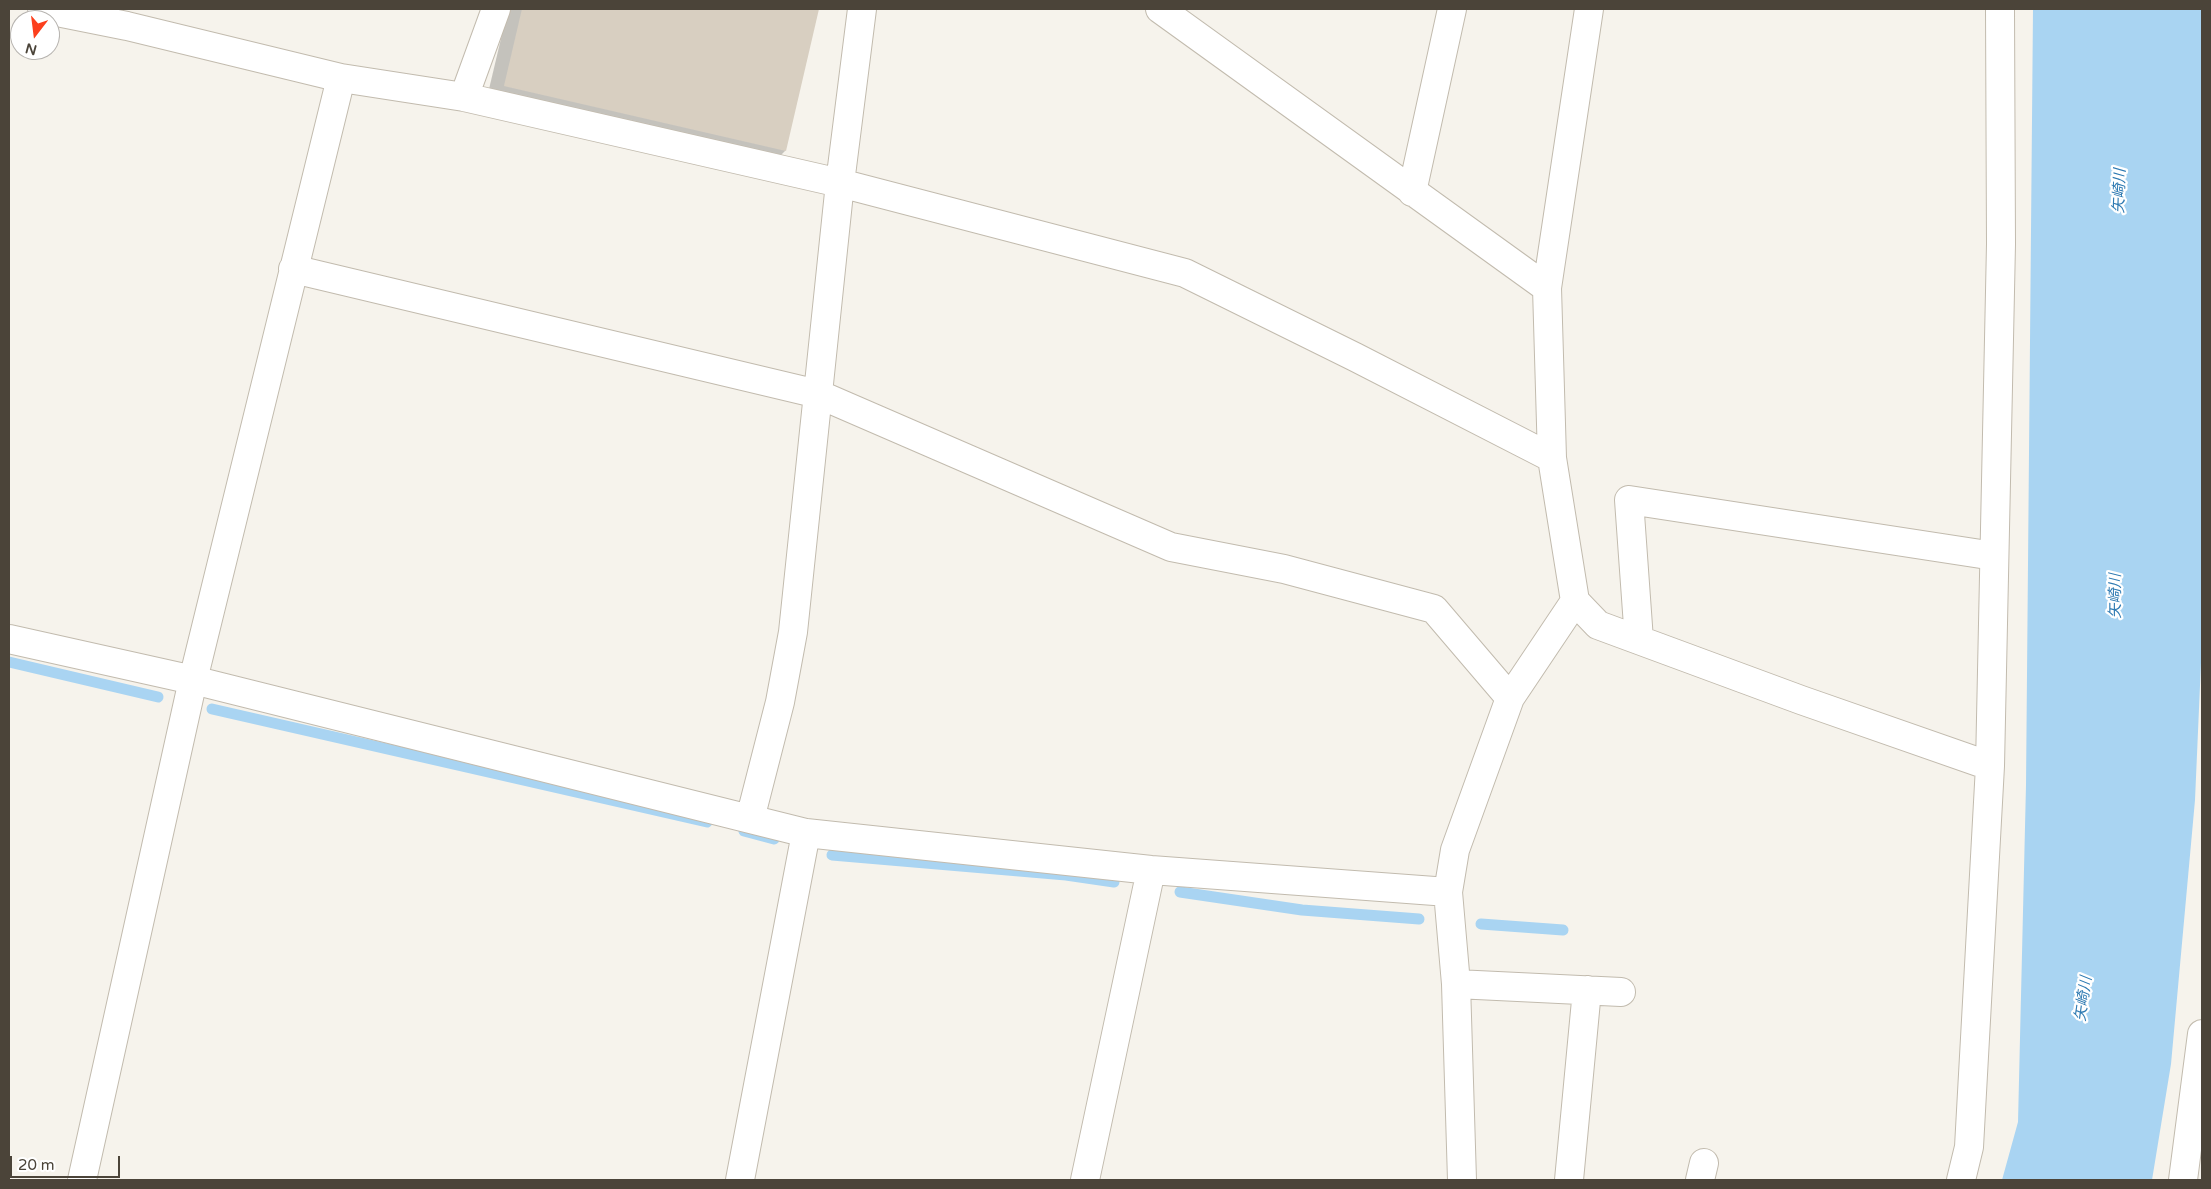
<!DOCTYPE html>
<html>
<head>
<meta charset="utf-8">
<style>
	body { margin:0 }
	#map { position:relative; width:2211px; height:1189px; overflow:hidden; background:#f6f3ec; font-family:"Varela Round",sans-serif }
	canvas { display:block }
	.frame { position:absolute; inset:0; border:10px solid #4b4439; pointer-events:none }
	.north { position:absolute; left:10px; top:10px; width:50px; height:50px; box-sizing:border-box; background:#fff; border:1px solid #b7b4b0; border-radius:50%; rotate:195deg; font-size:14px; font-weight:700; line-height:20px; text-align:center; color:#4b4439 }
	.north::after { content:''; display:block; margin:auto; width:18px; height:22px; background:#fc3f1d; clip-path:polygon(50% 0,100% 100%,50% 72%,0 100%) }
	.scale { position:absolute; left:10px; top:1156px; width:110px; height:22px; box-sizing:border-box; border:2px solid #4b4439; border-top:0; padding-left:6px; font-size:15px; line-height:18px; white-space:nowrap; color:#4b4439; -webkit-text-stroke:4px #fff; paint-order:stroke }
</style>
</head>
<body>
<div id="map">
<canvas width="2211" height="1189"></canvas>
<div class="frame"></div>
<div class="north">N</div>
<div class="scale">20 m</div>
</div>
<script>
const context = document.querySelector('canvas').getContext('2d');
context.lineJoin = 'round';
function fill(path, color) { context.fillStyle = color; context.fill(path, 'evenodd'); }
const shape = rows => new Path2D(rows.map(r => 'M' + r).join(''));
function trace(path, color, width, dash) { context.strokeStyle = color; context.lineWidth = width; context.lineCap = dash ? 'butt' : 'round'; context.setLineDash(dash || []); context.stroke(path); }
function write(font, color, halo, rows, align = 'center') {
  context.font = font + ' "Varela Round","Noto Sans JP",sans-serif'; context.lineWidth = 4.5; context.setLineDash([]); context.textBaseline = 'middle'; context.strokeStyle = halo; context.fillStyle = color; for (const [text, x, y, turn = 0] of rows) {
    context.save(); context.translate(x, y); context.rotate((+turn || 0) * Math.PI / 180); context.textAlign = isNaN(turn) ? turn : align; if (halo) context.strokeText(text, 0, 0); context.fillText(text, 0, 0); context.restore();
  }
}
const water = shape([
	[2033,9,2202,9,2202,640,2195,800,2171,1064,2152,1180,2002,1180,2018,1122,2026,785]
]);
const shadow = shape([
	[508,9,817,9,785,151,766,170,485,106]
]);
const stream = shape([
	[9,662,158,697],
	[212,709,707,822],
	[744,831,774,839],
	[832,855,1066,875,1114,882],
	[1180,892,1302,910,1419,919],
	[1481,924,1563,930]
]);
const building = shape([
	[522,9,819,9,786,151,504,86]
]);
const street = shape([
	[42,9,127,26,341,78,464,97,840,183,1185,273,1355,357,1552,458],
	[1160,9,1547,288],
	[1589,9,1547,288,1552,458,1575,601,1598,625,1801,700,1990,766],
	[464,97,496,9],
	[1412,192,1452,9],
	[293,269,818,394,1171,547,1284,569,1434,609,1510,698],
	[9,639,193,680,806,833,1151,870,1448,892],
	[1639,640,1629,500,1994,556],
	[750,819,780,702,793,632,840,183,862,9],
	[1456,984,1621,992],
	[82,1180,193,680,341,78],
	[740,1180,806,833],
	[1085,1180,1151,870],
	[1462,1180,1456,984,1448,892,1455,850,1510,698,1575,601],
	[1569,1180,1587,990],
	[1700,1180,1704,1163],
	[1961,1180,1969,1147,1990,766,2001,244,2000,9],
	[2183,1180,2202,1034]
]);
const waterNames = [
	["矢崎川",2120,191,-88],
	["矢崎川",2116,596,-90],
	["矢崎川",2084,999,-82]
];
fill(water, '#a9d4f2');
fill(shadow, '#0003');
trace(stream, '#a9d4f2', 11);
fill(building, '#d8cfc1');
trace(street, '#c2bbae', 30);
trace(street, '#fff', 28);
write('italic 15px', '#2e7ab2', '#fff', waterNames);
</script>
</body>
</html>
